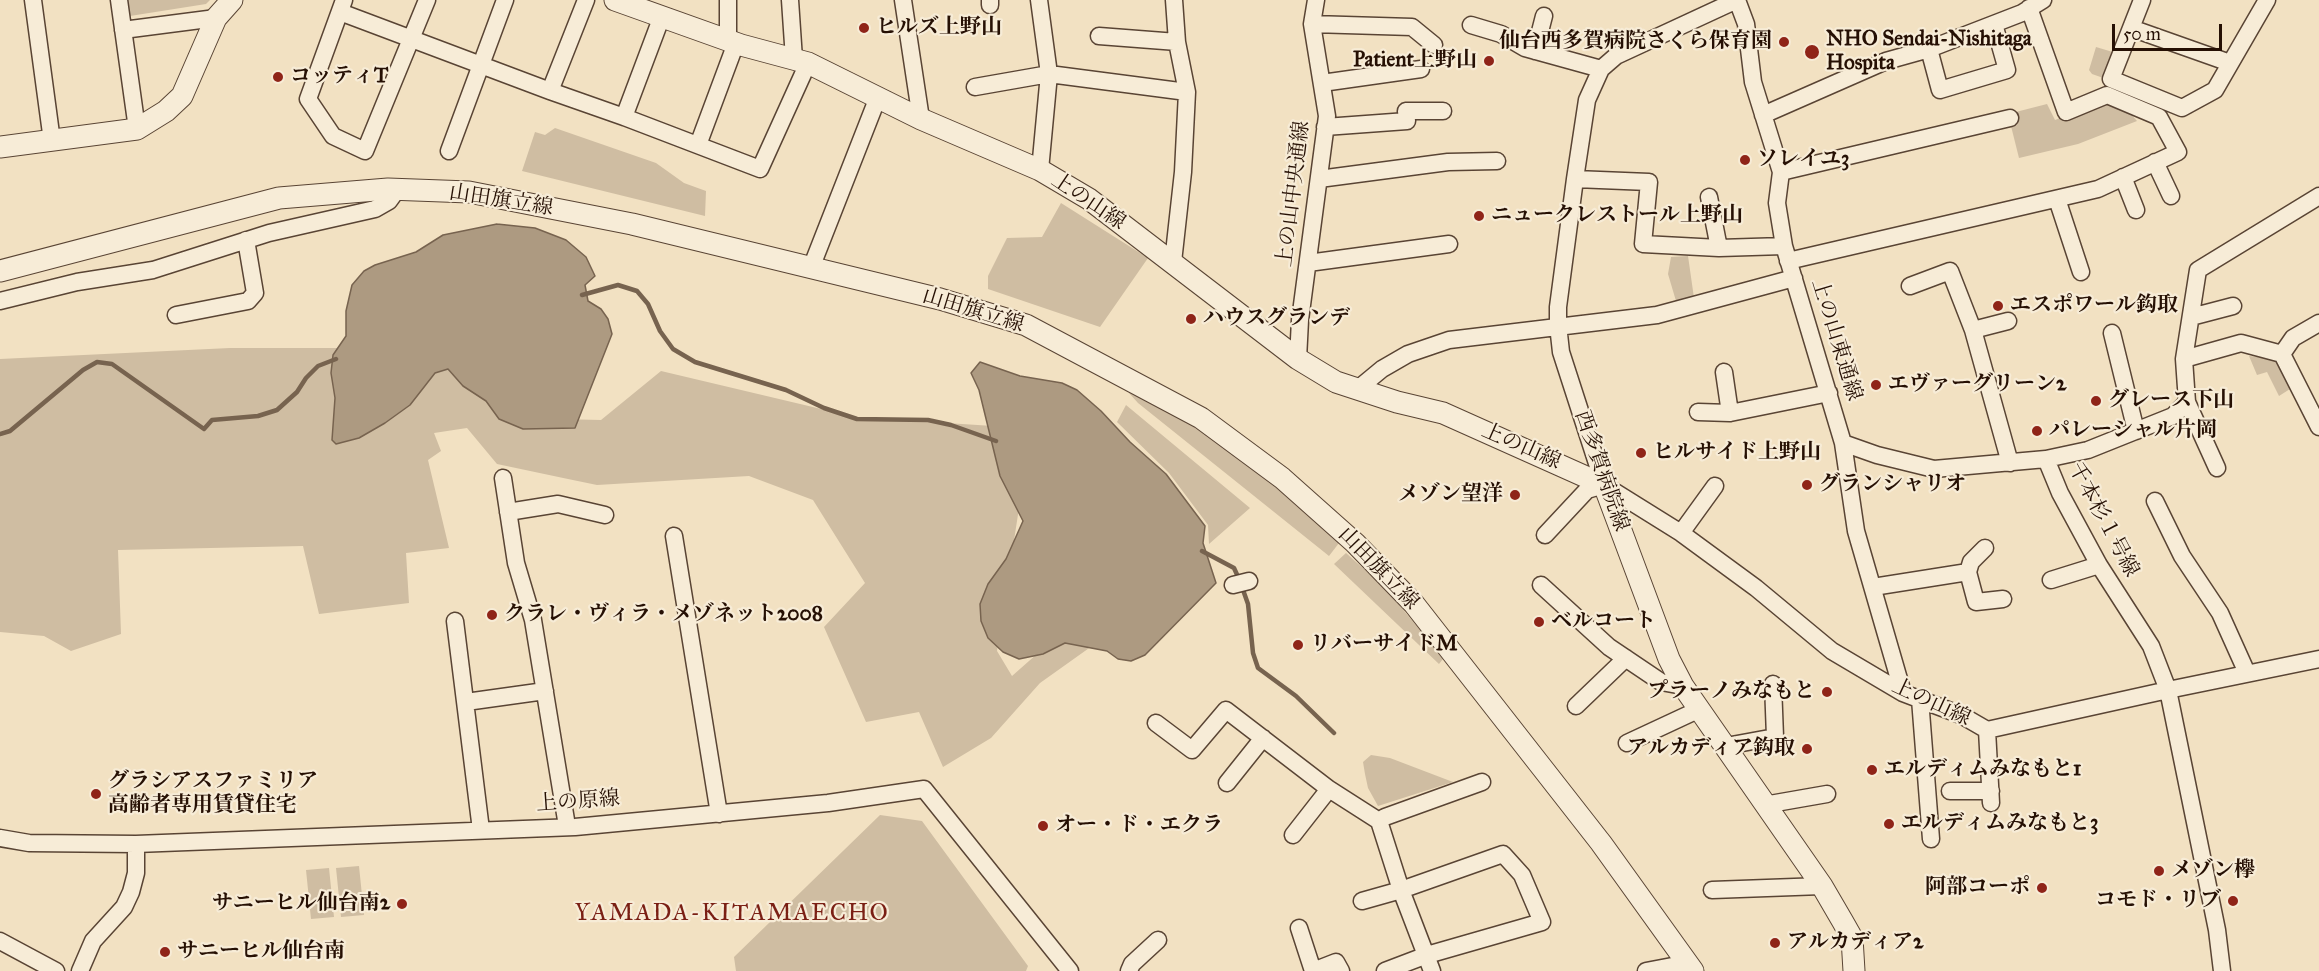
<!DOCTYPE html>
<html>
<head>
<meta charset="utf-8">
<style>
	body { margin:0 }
	#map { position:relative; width:2319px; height:971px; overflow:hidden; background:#f2e1c2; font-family:"IM FELL Great Primer",serif }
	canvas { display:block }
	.scale { position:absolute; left:2112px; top:24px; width:110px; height:27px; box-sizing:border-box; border:3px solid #261004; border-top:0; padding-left:8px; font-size:18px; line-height:21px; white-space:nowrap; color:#261004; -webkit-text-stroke:4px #f7ecd7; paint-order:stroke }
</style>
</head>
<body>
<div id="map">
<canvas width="2319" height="971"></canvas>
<div class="scale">50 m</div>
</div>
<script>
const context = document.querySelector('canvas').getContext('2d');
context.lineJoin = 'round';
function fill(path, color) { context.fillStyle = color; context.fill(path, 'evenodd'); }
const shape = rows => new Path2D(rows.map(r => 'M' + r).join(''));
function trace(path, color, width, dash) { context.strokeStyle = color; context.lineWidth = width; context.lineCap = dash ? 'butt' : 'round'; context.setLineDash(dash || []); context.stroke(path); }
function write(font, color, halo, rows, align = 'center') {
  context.font = font + ' "IM FELL Great Primer","Noto Serif JP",serif'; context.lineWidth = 4.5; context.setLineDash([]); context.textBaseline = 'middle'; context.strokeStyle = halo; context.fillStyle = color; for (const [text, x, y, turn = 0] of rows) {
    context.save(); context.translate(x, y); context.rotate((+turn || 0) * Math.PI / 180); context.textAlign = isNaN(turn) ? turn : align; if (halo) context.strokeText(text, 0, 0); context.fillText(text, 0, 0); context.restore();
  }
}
const green = shape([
	[128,0,210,0,206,4,130,16],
	[2096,47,2116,53,2109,80,2092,74,2089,70],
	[2105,100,2130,113,2137,121,2078,144,2019,158,2008,114,2047,104,2055,120],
	[555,128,656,163,684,183,706,191,705,216,522,171,535,132,545,135],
	[1061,203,1148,258,1100,327,988,289,988,276,1007,238,1042,237],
	[1688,256,1694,298,1676,301,1668,274,1671,257],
	[230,348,358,348,439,354,516,418,601,420,661,371,855,417,1008,427,1021,495,997,651,1012,676,1072,623,1099,641,1040,683,991,738,943,767,919,712,866,722,824,627,865,583,813,500,749,476,597,485,568,479,497,464,467,428,434,433,441,451,428,460,449,548,406,553,409,603,319,614,303,546,118,550,121,634,71,651,44,636,0,632,0,359],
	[2249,356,2275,359,2290,389,2279,396,2267,372,2257,375],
	[1131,388,1219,441,1313,517,1339,543,1329,556,1138,403,1129,393],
	[1126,405,1250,508,1209,544,1208,525,1169,473,1117,422],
	[1346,553,1385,588,1421,631,1443,659,1439,664,1334,564],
	[1371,755,1390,758,1453,782,1378,806,1368,788,1365,774,1363,762],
	[880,815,922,821,1028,966,1026,971,736,971,734,957],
	[359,866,364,915,341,917,336,868],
	[329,868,334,917,311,919,306,870]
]);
const water = shape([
	[497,224,535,228,566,240,586,257,595,276,585,285,588,301,601,309,608,319,612,334,575,428,523,429,499,419,486,401,463,386,448,369,435,373,410,405,385,423,359,438,336,444,332,440,335,398,331,373,333,355,346,336,346,311,352,285,364,271,375,265,416,252,443,235,497,224],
	[980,362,1020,376,1062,383,1077,390,1101,411,1130,442,1166,474,1205,526,1203,543,1216,583,1145,655,1131,661,1118,659,1107,651,1065,643,1043,654,1019,659,1003,652,988,638,981,621,980,604,988,584,1006,559,1023,521,1000,476,979,390,971,373,980,362]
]);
const stream = shape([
	[582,295,618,285,637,291,648,304,660,331,673,349,695,362,786,390,824,408,857,419,928,420,951,425,996,441],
	[0,434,10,431,83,370,97,362,112,364,204,429,212,420,258,416,277,410,297,392,306,378,318,366,336,359],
	[1202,551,1234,568,1239,579],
	[1242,587,1248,604,1253,653,1258,668,1296,696,1334,733]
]);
const minor = shape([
	[33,0,52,141],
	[119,0,137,129],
	[344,0,308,99,333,136,365,151,427,0],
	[790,0,794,59],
	[903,0,921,119],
	[990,0,990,5],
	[1039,0,1049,74,1040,170],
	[1737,0,1746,24,1753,82,1781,172,1777,203,1784,246,1843,443,1856,531,1903,693],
	[2142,0,2111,79,2182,108,2215,90,2267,0],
	[340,12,550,91,624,117,760,169,808,63],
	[1312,24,1412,27,1434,45],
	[1471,25,1501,34,1525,48,1601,69],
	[2131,28,2230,63],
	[123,30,216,18],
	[1099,36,1177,42],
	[728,40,728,0],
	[1929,49,1940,90,2007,70,1994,24],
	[1535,51,1544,16],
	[1322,83,1421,69],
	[975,87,1049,74,1187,92],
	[550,91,586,0],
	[1763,115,1886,61,1929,49,2022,13,2043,0],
	[624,117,662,16],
	[1325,127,1407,121,1406,111,1443,111],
	[698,145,736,43],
	[449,151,505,0],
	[2155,162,2171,196],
	[1781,172,2010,118],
	[2123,177,2136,210],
	[1319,179,1448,162,1497,161],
	[1575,179,1649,182,1643,244,1719,248,1784,246],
	[1709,197,1719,248],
	[2057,199,2081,272],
	[1788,261,2098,189,2178,152,2159,117,2107,95,2066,112,2029,8],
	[1173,262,1183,172,1187,92,1177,42,1174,0],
	[1308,263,1449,244],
	[811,268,878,97],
	[1910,286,1950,271,1973,330,2010,463],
	[0,301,77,282,153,270,269,233,375,209,389,201,397,190],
	[176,315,248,301,255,293,246,240],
	[2191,317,2233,306],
	[1973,330,2008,321],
	[2112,333,2136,431],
	[2282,354,2293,338,2319,323],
	[1298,359,1300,320,1327,116,1312,24,1316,0],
	[2184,359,2198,270,2319,196],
	[1724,372,1730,413],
	[1359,388,1382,369,1408,354,1449,340,1657,315,1794,278],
	[2187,402,2217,468],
	[1698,412,1730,413,1829,393],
	[1843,443,1877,455,1934,469,2046,459,2060,493,2099,565,2151,646,2168,690,2319,659],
	[2046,459,2088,450,2173,416,2187,402,2184,359,2241,343,2282,354,2319,427],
	[503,478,516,563,533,620,567,826],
	[1604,485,1681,533,1756,588,1832,651,1903,693,1961,715,1987,730,2168,690,2217,930,2222,971],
	[1604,485,1561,352,1558,325,1558,307,1575,179,1587,100,1601,69,1616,56,1737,0],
	[2155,501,2182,556,2220,613,2247,673],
	[508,512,558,504,605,515],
	[1681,533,1715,486],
	[1545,535,1587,490,1604,485],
	[674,536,719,814],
	[1968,572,1971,562,1985,548],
	[2051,580,2099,565],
	[1233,585,1249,581],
	[1541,585,1609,647,1661,682,1683,686],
	[1873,587,1968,572,1976,602,2003,599],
	[455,621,481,830],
	[1920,699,1931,839],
	[466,702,545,691],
	[1576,706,1626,658],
	[1156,723,1192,750,1226,710,1329,789,1379,821,1401,890,1432,971],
	[1987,730,1991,803],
	[1627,743,1700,709],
	[1726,746,1775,737,1773,684],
	[1227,783,1263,738],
	[1950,791,1991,791],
	[1764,805,1827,794],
	[1379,821,1385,817,1482,782],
	[1293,835,1329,789],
	[0,838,29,843,136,844,575,827,828,803,924,789,1070,971],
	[1712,890,1822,886],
	[1362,901,1401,890,1503,854,1522,875,1542,922,1427,955,1385,971],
	[1299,928,1313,971,1336,962,1341,971],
	[0,941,56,971],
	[80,971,93,941,124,907,131,892,136,873,136,844],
	[1129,971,1132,964,1158,940],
	[1646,971,1688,963]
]);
const tertiary = shape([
	[615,0,741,45,808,63,921,119,1040,170,1089,199,1298,359,1336,382,1397,402,1443,413,1604,485,1669,659,1683,686,1822,886,1843,922,1852,938,1854,971],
	[0,147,137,129,166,111,182,96,216,18,232,0],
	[0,271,279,198,388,189,469,192,632,224,940,299,1026,325,1201,418,1282,478,1355,543,1414,604,1601,843,1693,971]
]);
const markers = [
	[864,28,6,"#8f2418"],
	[1784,42,6,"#8f2418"],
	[1812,52,8,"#8f2418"],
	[1489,61,6,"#8f2418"],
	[278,77,6,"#8f2418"],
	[1745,160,6,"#8f2418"],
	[1479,216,6,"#8f2418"],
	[1998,306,6,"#8f2418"],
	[1191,319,6,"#8f2418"],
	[1876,385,6,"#8f2418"],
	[2096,401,6,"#8f2418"],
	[2037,431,6,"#8f2418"],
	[1641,453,6,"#8f2418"],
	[1807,485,6,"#8f2418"],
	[1515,495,6,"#8f2418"],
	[492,615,6,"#8f2418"],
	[1539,622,6,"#8f2418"],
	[1298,645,6,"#8f2418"],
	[1827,692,6,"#8f2418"],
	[1807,749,6,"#8f2418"],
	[1872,770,6,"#8f2418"],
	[96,794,6,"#8f2418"],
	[1889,824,6,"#8f2418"],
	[1043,826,6,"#8f2418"],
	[2159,871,6,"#8f2418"],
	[2042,888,6,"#8f2418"],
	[2233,901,6,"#8f2418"],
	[402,904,6,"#8f2418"],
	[1775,943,6,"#8f2418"],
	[165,952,6,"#8f2418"]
];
const poiNames = [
	["ヒルズ上野山",876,28],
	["NHO Sendai-Nishitaga",1826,40],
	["Hospita",1826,64],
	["仙台西多賀病院さくら保育園",1772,42,"right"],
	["Patient上野山",1477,61,"right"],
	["コッティT",290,77],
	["ソレイユ3",1757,160],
	["ニュークレストール上野山",1491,216],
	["エスポワール鈎取",2010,306],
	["ハウスグランデ",1203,319],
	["エヴァーグリーン2",1888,385],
	["グレース下山",2108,401],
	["パレーシャル片岡",2049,431],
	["ヒルサイド上野山",1653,453],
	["グランシャリオ",1819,485],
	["メゾン望洋",1503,495,"right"],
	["クラレ・ヴィラ・メゾネット2008",504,615],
	["ベルコート",1551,622],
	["リバーサイドM",1310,645],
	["プラーノみなもと",1815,692,"right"],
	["アルカディア鈎取",1795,749,"right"],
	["エルディムみなもと1",1884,770],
	["グラシアスファミリア",108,782],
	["高齢者専用賃貸住宅",108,806],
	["エルディムみなもと3",1901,824],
	["オー・ド・エクラ",1055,826],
	["メゾン欅",2171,871],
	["阿部コーポ",2030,888,"right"],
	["コモド・リブ",2221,901,"right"],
	["サニーヒル仙台南2",390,904,"right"],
	["アルカディア2",1787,943],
	["サニーヒル仙台南",177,952]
];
const streetNames = [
	["上の山中央通線",1294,194,-83],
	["山田旗立線",501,201,9],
	["上の山線",1088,202,34],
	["山田旗立線",973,311,17],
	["上の山東通線",1836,340,73],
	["上の山線",1521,447,24],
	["西多賀病院線",1601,471,71],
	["千本杉１号線",2103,520,62],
	["山田旗立線",1378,569,46],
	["上の山線",1931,703,25],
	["上の原線",578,802,-4]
];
const quarterNames = [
	["YAMADA-KITAMAECHO",732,914]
];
fill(green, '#cfbda2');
fill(water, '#ad9a81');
trace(water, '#77634f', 1.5);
trace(stream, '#77634f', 4.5);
trace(minor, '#594434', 19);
trace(tertiary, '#594434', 23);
trace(minor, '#f7ecd7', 16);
trace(tertiary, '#f7ecd7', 21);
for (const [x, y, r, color] of markers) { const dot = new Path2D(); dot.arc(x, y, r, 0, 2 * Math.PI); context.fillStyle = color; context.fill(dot); trace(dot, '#f7ecd7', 2); }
write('bold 21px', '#261004', '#f7ecd7', poiNames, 'left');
write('21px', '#261004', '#f7ecd7', streetNames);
context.letterSpacing = '1.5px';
write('24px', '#7a1f14', '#f7ecd7', quarterNames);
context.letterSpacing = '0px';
</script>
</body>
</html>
